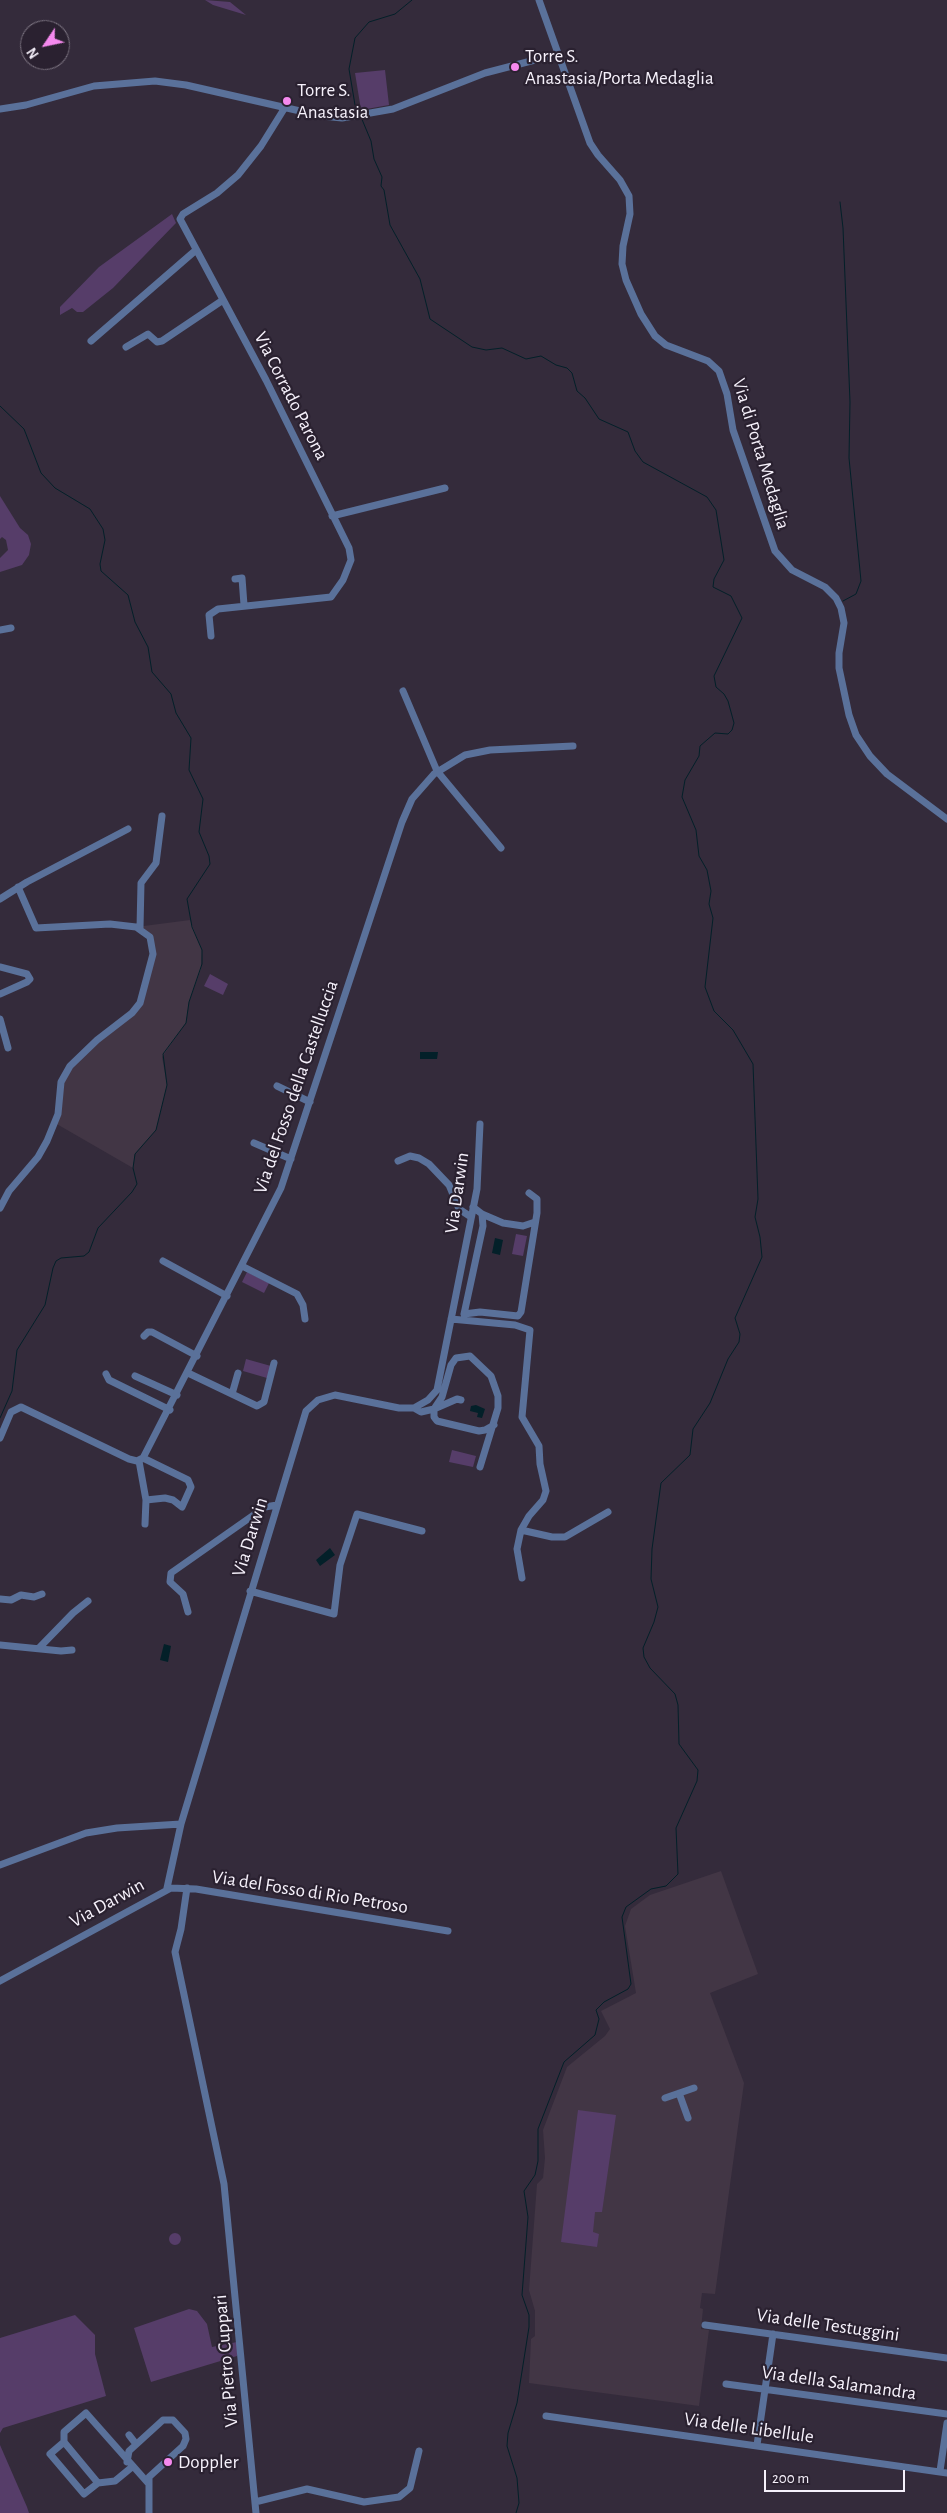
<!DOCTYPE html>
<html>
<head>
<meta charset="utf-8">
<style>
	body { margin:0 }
	#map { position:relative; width:947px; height:2513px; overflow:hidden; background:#342b3b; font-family:"Alegreya Sans",sans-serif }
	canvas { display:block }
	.north { position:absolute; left:20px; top:20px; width:50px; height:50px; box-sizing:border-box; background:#2a2130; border:1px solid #7c7481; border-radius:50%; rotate:236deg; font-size:14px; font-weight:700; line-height:20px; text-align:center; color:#f6f1fb }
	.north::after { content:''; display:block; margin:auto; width:18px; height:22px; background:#f589ee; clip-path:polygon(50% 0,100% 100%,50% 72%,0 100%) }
	.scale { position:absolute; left:764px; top:2470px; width:141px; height:22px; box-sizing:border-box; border:2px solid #f6f1fb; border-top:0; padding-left:6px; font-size:15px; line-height:18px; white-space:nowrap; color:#f6f1fb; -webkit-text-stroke:4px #2a2130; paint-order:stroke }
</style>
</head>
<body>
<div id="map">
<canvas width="947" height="2513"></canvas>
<div class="north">N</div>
<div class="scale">200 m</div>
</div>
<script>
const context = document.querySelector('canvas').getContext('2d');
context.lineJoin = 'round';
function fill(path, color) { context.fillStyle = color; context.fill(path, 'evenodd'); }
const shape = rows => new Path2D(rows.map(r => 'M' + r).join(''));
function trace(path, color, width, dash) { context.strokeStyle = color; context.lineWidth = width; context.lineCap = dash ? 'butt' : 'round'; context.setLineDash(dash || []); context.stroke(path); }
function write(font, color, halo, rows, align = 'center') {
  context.font = font + ' "Alegreya Sans",sans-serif'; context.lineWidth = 4.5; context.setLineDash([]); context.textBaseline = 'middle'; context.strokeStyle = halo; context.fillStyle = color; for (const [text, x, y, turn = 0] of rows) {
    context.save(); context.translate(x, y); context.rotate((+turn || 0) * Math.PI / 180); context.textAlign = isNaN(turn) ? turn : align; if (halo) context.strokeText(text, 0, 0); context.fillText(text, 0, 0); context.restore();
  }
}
const industrial = shape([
	[190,920,202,950,201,969,189,1002,186,1023,162,1057,167,1085,156,1130,135,1154,133,1168,55,1123,66,1073,137,1006,150,967,150,937,136,927],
	[721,1871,758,1974,710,1993,744,2083,715,2294,702,2293,700,2308,703,2309,701,2329,709,2330,699,2406,529,2383,531,2339,535,2336,535,2311,529,2290,537,2184,543,2178,545,2158,543,2130,567,2067,605,2036,610,2029,601,2011,636,1993,625,1926,631,1909,650,1895]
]);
const green = shape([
	[205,0,230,2,246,15,213,5],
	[385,70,389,105,361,110,355,73],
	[172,214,176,223,113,288,83,312,77,312,72,308,60,315,60,307,99,267],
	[0,496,20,528,28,535,31,544,29,555,22,565,0,572,0,558,8,550,6,540,2,537,0,539],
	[210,974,228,984,223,995,204,986],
	[516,1234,527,1236,523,1256,512,1254],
	[247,1272,269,1283,264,1293,242,1282],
	[246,1359,271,1366,267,1378,243,1371],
	[452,1450,476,1456,473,1467,449,1462],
	[578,2110,616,2115,602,2212,595,2212,593,2232,599,2234,597,2247,561,2242],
	'169 2239a6 6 0 1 1 12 0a6 6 0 1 1-12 0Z',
	[189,2309,197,2311,207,2324,212,2347,237,2342,237,2356,151,2382,134,2328],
	[75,2315,95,2335,95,2354,106,2396,3,2428,0,2433,0,2338],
	[0,2445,27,2507,29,2513,0,2513]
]);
const water = shape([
	[420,1052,438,1052,437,1059,420,1059],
	[495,1238,503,1240,500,1255,492,1253],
	[476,1405,485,1409,482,1418,477,1417,478,1413,470,1411,471,1406],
	[330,1548,335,1555,320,1566,316,1560],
	[164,1644,171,1646,168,1662,160,1660]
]);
const stream = shape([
	[358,111,355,105,349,69,355,38,369,22,395,14,412,0],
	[361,117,371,141,374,159,382,177,381,186,384,190,390,225,420,279,430,319,472,347,486,350,502,348,526,359,541,356,556,365,567,368,572,373,577,391,585,398,599,419,628,432,635,451,643,462,707,497,716,510,724,560,714,579,713,587,731,596,742,618,714,676,716,687,724,694,728,701,734,723,732,730,728,734,715,733,700,746,699,756,685,780,682,797,696,830,699,856,707,870,711,891,709,904,713,918,705,987,714,1011,733,1030,753,1064,758,1199,755,1217,760,1237,762,1257,735,1318,740,1334,739,1342,728,1359,710,1403,693,1429,690,1455,661,1483,652,1549,651,1579,658,1607,654,1622,643,1648,644,1657,650,1668,675,1694,678,1705,679,1744,698,1770,697,1781,676,1828,678,1874,666,1886,651,1889,626,1907,622,1917,631,1984,628,1989,604,2002,596,2010,599,2019,595,2035,564,2062,538,2129,538,2161,535,2175,524,2191,528,2217,522,2295,529,2315,529,2327,517,2403,508,2433,507,2446,517,2478,519,2503,516,2513],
	[840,202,843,228,850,402,849,458,861,581,856,594,843,601],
	[0,406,24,429,41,473,55,488,90,509,103,529,105,540,100,564,101,571,128,595,135,622,148,647,152,672,171,694,176,713,191,738,189,770,203,799,199,832,209,856,210,864,187,899,192,927,202,950,202,964,189,1002,186,1023,163,1054,167,1085,156,1130,135,1154,133,1168,137,1184,132,1192,98,1228,89,1252,84,1256,61,1258,56,1261,53,1268,45,1305,17,1350,12,1391,0,1418]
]);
const minor = shape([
	[539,0,590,143,598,155,620,180,629,196,630,214,623,246,622,264,626,280,641,314,655,336,666,345,708,361,719,371,727,394,733,430,775,551,792,570,825,587,836,598,841,608,844,623,839,653,839,668,849,715,856,735,870,756,887,774,947,819],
	[0,109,26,105,94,86,155,81,186,85,322,116,342,118,393,109,485,73,558,54],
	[91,341,196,250],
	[126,347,148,334,157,342,162,341,223,300],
	[332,516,445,488],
	[235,579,242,578,244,605],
	[0,630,11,628],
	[211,636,209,615,218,609,331,597,343,580,351,560,349,548,266,380,180,219,183,214,217,193,238,175,261,146,284,109],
	[403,691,437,771,501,848],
	[0,899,27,882,128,829],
	[140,928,141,883,156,863,162,816],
	[0,967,27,974,30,979,27,982,0,994],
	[0,1019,8,1048],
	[277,1086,310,1102],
	[254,1143,291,1159],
	[398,1161,410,1156,419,1158,429,1164,449,1185,459,1209,471,1217],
	[473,1207,482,1214,503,1223,523,1226,535,1222],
	[0,1208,9,1191,38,1157,47,1141,58,1114,61,1082,70,1066,97,1040,132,1013,140,1003,153,954,150,937,136,927,110,924,36,928,18,887],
	[482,1214,483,1226,464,1314,480,1312,518,1316,521,1312,537,1213,537,1199,529,1193],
	[163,1261,227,1296],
	[242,1266,297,1294,303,1305,305,1319],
	[451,1319,515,1325,530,1330,522,1417,539,1446,540,1464,546,1491,543,1500,529,1516,521,1530,517,1549,522,1578],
	[144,1336,148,1332,152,1332,197,1356],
	[188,1373,257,1406,264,1402,274,1363],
	[106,1374,109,1380,170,1410],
	[135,1376,177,1395],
	[232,1394,238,1373],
	[461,1400,457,1399,434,1409,434,1417,437,1421,479,1431,485,1430,494,1425],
	[414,1408,421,1412,434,1409,442,1397,451,1365,456,1358,470,1356,491,1376,498,1396,498,1408,480,1467],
	[0,1438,11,1412,21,1407,129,1459,137,1461,143,1458,281,1188,402,822,412,799,434,774,465,755,490,750,573,746],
	[143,1458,188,1480,191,1487,182,1507,173,1500,165,1498,146,1500],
	[139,1461,146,1500,145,1524],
	[521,1530,552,1537,565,1537,608,1512],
	[250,1591,334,1614,340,1565,357,1514,422,1531],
	[0,1599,11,1600,21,1595,34,1597,42,1594],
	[188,1612,183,1594,170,1582,171,1573,265,1507,277,1505],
	[0,1645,61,1651,72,1650],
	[39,1648,73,1613,88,1601],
	[0,1865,86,1833,117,1828,181,1824],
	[167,1888,181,1824,306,1411,318,1400,335,1395,399,1408,414,1408,428,1400,437,1390,477,1189,480,1124],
	[187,1888,181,1929,175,1952,224,2184,256,2513],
	[0,1981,171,1888,196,1889,448,1931],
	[679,2093,688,2118],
	[665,2098,694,2088],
	[705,2325,947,2358],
	[726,2384,947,2414],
	[546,2416,947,2473],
	[129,2435,136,2444],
	[64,2442,98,2483],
	[757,2445,773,2334],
	[127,2462,129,2451,163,2420,173,2420,185,2433,186,2439,183,2446,149,2477,149,2513],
	[132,2467,115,2481,98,2483,84,2494,50,2454,64,2442,64,2432,86,2413,148,2483],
	[940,2471,947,2423],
	[255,2502,307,2489,364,2502,399,2497,410,2488,419,2451]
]);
const markers = [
	[515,67,5,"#f589ee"],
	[287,101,5,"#f589ee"],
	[168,2462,5,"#f589ee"]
];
const poiNames = [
	["Torre S.",525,56],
	["Anastasia/Porta Medaglia",525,78],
	["Torre S.",297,90],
	["Anastasia",297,112],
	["Doppler",178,2462]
];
const streetNames = [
	["Via Corrado Parona",291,396,63],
	["Via di Porta Medaglia",761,454,73],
	["Via del Fosso della Castelluccia",296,1087,-71],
	["Via Darwin",457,1193,-82],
	["Via Darwin",250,1537,-73],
	["Via del Fosso di Rio Petroso",310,1892,9],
	["Via Darwin",107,1903,-29],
	["Via delle Testuggini",828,2325,8],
	["Via Pietro Cuppari",226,2361,-95],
	["Via della Salamandra",839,2383,8],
	["Via delle Libellule",749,2428,8]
];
fill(industrial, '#423645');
fill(green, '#563d69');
fill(water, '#032029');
trace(stream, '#032029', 1);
trace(minor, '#5a719a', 7);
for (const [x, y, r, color] of markers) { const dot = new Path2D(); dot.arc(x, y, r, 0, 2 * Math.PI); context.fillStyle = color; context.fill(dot); trace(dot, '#2a2130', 2); }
write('19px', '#f6f1fb', '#2a2130', poiNames, 'left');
write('19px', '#f6f1fb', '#2a2130', streetNames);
</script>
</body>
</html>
